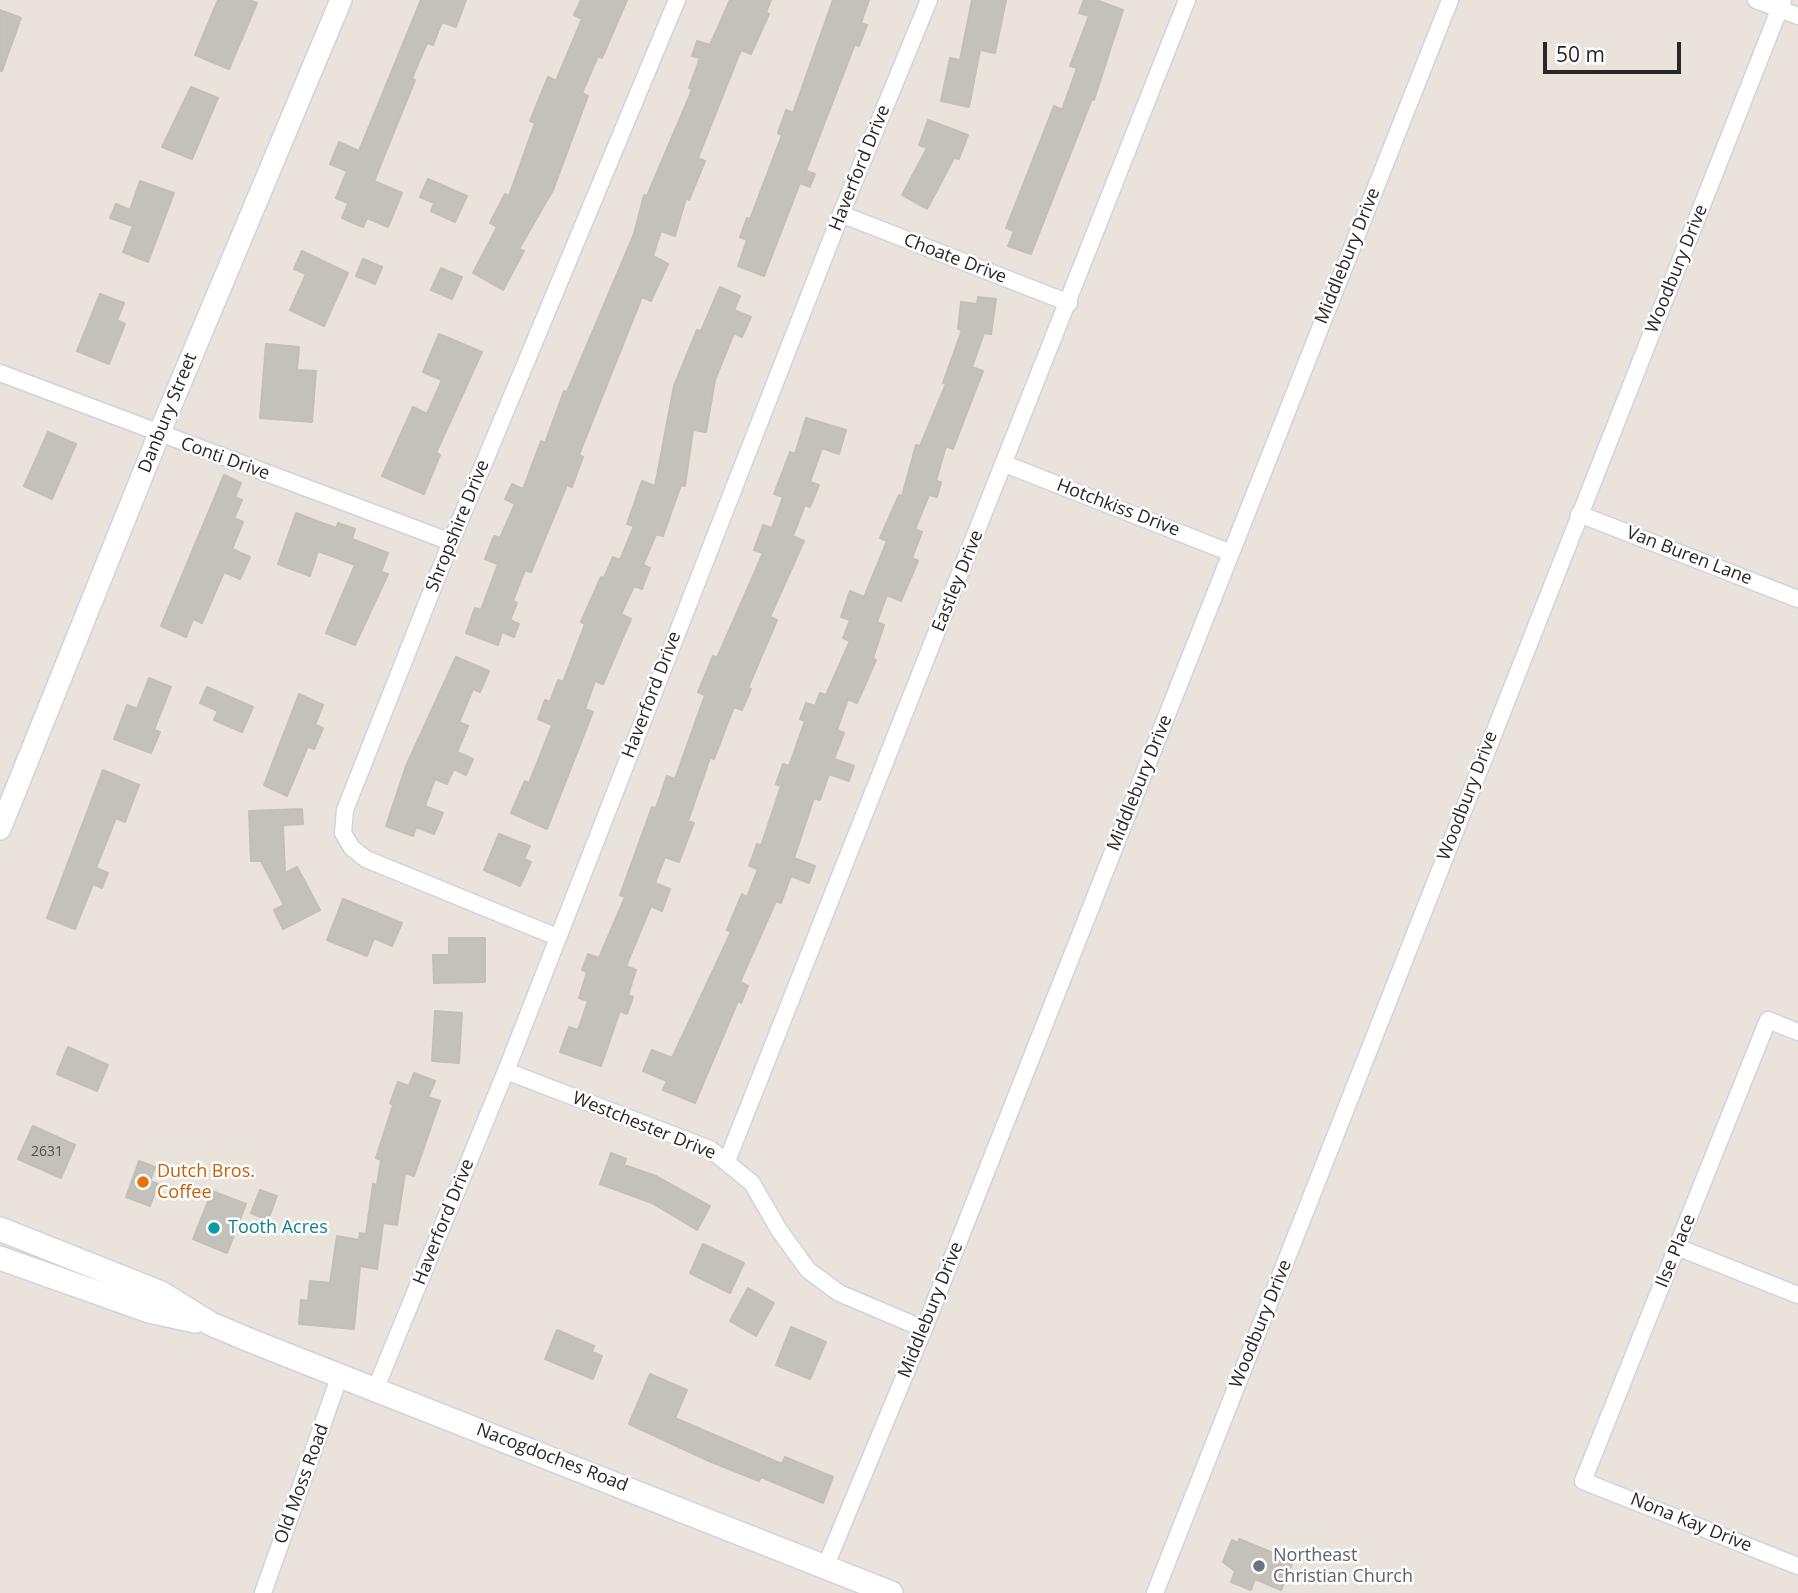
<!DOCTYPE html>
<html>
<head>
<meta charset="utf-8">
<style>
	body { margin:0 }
	#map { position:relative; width:1798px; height:1593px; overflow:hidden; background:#e9e3db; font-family:"Open Sans",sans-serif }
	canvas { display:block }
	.scale { position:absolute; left:1543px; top:42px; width:138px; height:32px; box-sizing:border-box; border:4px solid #282828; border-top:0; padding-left:9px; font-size:21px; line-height:24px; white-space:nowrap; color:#282828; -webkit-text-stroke:5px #fff; paint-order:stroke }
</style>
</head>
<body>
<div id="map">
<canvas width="1798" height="1593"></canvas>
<div class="scale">50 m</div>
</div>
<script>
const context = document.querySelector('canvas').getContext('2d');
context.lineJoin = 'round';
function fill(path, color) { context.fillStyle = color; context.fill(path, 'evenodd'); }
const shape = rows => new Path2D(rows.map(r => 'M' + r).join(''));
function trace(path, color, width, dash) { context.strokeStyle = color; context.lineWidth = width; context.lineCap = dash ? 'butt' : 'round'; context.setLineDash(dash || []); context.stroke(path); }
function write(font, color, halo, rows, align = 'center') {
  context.font = font + ' "Open Sans",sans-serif'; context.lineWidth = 5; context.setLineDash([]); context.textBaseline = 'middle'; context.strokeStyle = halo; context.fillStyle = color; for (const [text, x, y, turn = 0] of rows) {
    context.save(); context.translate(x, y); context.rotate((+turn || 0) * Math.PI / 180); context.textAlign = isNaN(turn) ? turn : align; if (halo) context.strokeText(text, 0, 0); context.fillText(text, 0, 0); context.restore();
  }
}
const building = shape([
	[218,0,249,0,257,3,229,69,195,55,218,0],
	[421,0,466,0,456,27,442,22,433,45,427,43,412,78,415,80,374,181,402,193,388,227,367,218,363,227,342,218,348,203,336,198,347,171,330,164,339,142,359,151,421,0],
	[581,0,627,0,602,58,598,56,582,93,588,96,553,190,519,249,524,251,503,290,473,273,497,227,490,223,505,194,509,196,535,123,530,121,548,77,556,81,582,19,574,15,581,0],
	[730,0,771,0,766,12,769,14,751,54,741,50,698,158,705,161,689,200,686,198,675,236,661,231,653,256,668,264,651,301,642,297,579,455,583,457,572,487,567,485,531,572,525,570,513,601,517,603,510,620,519,624,514,637,502,632,498,645,466,633,475,608,481,610,498,564,485,559,494,536,500,538,515,504,505,499,512,484,523,489,541,441,545,443,564,391,567,392,634,234,644,195,647,196,692,90,689,88,700,58,692,56,697,41,710,45,730,0],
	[833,0,869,0,861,23,867,25,859,46,855,44,806,171,815,174,810,187,800,183,764,276,738,266,747,240,740,237,747,218,750,219,782,135,778,133,786,110,793,113,833,0],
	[972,0,1006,0,995,53,980,50,969,107,941,101,950,58,960,60,972,0],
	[1084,0,1096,0,1123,10,1094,100,1092,99,1031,254,1008,246,1014,231,1006,228,1054,106,1062,110,1077,68,1070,66,1089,16,1079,13,1084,0],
	[0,10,21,18,2,71,0,71,0,10],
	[191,87,218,98,192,159,162,147,191,87],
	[928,120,968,135,959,159,954,158,927,209,902,195,927,148,919,145,928,120],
	[428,179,467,196,455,222,431,211,434,203,420,197,428,179],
	[140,181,174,193,148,262,123,252,133,226,110,218,116,204,130,210,140,181],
	[302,251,348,273,324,326,290,310,306,274,294,269,302,251],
	[363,259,382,267,375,284,356,276,363,259],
	[441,268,462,277,452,299,431,290,441,268],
	[720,287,740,296,734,310,751,317,742,337,734,333,715,380,706,432,693,430,685,486,681,485,663,536,656,534,643,565,650,568,642,589,634,586,621,614,631,619,603,684,595,681,585,709,593,712,547,829,511,813,525,781,529,783,552,725,538,719,545,700,550,702,558,680,563,682,585,624,581,622,601,577,604,578,613,557,620,560,634,526,627,524,642,481,655,486,674,386,697,330,701,331,720,287],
	[100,294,124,303,117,320,125,324,109,364,77,351,100,294],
	[978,297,996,299,991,334,984,333,972,367,983,371,953,449,946,446,936,481,941,482,937,497,929,495,915,529,922,532,912,558,918,561,901,601,887,595,877,622,884,625,873,658,876,660,857,703,848,699,837,730,844,733,834,759,854,766,849,781,829,774,820,800,814,798,794,858,815,866,809,883,791,876,781,903,776,901,740,982,748,986,741,1003,738,1001,695,1103,663,1090,667,1081,643,1071,652,1050,672,1058,731,932,727,930,742,894,747,897,758,869,749,866,757,844,761,846,781,786,776,784,783,764,789,766,805,721,800,719,806,703,815,706,820,693,826,695,850,641,843,638,850,620,841,617,850,591,864,597,887,541,880,538,899,495,902,496,916,445,920,446,946,384,943,383,962,330,958,329,961,302,977,304,978,297],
	[439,334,482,352,436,453,440,455,424,494,382,476,413,407,427,414,442,380,423,372,439,334],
	[266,344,299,347,297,370,316,371,312,422,260,418,266,344],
	[806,418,846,430,839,454,822,448,810,482,819,485,810,507,805,505,793,536,804,541,770,617,777,620,748,688,751,689,742,710,734,707,714,759,710,758,688,821,694,823,679,862,665,857,655,883,670,889,662,911,651,906,626,966,636,970,628,995,633,997,627,1014,620,1011,601,1066,560,1052,569,1027,578,1030,588,1001,579,998,587,972,582,970,588,954,599,958,625,897,620,895,652,807,656,808,667,776,675,779,705,695,698,692,713,656,717,658,763,553,754,550,763,525,772,528,783,497,774,494,790,452,795,454,806,418],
	[48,432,76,444,52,499,24,486,48,432],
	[224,475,241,483,235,497,242,500,234,518,243,522,232,549,250,557,240,579,224,572,202,623,193,619,186,637,161,626,224,475],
	[296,513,336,528,338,523,355,529,352,539,388,553,381,572,388,574,355,645,326,633,355,565,318,551,310,576,278,564,296,513],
	[456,657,489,671,480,692,473,689,459,722,468,726,457,752,473,759,466,775,454,769,447,784,435,779,425,806,443,813,434,834,416,827,413,836,386,826,406,766,456,657],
	[149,678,171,687,154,730,160,732,151,753,114,739,127,705,137,709,149,678],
	[207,687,253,707,242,732,214,720,218,711,200,703,207,687],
	[299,694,323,705,315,725,323,728,314,749,308,746,287,796,264,785,299,694],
	[103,770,139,785,125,822,116,818,96,868,108,873,102,888,93,884,75,929,47,918,103,770],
	[302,809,303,824,283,825,285,873,297,867,320,910,283,929,274,910,284,905,261,861,251,861,249,811,302,809],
	[499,834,530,846,524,859,531,862,520,886,484,870,499,834],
	[343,899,402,923,392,946,374,938,367,956,327,940,343,899],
	[449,938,485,938,485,982,434,983,433,955,449,955,449,938],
	[435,1011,462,1013,459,1063,432,1061,435,1011],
	[68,1047,108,1065,97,1091,57,1074,68,1047],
	[414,1073,435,1081,428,1097,440,1101,414,1176,405,1173,397,1225,383,1223,377,1269,360,1266,354,1329,299,1324,301,1300,308,1301,310,1281,330,1283,337,1236,359,1240,360,1233,366,1234,373,1184,377,1185,381,1160,376,1158,393,1105,390,1103,398,1082,409,1086,414,1073],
	[33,1126,75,1145,61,1178,18,1159,33,1126],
	[611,1153,626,1159,624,1165,656,1176,710,1206,697,1230,652,1203,600,1184,611,1153],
	[139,1161,155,1167,150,1181,158,1184,150,1206,126,1197,139,1161],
	[260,1190,277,1196,268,1220,251,1213,260,1190],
	[212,1191,246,1204,227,1253,193,1239,212,1191],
	[703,1244,744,1263,730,1293,690,1273,703,1244],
	[748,1288,774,1303,756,1336,730,1321,748,1288],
	[791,1327,826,1342,810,1379,776,1365,791,1327],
	[557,1330,594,1346,592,1352,602,1356,593,1379,545,1359,557,1330],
	[650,1374,687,1390,675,1418,782,1464,785,1457,833,1477,823,1503,761,1477,759,1481,709,1461,629,1424,650,1374],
	[1239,1539,1293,1561,1281,1590,1255,1579,1251,1590,1231,1582,1235,1571,1223,1562,1232,1540,1238,1543,1239,1539]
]);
const minor = shape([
	[1756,0,1798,16],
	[841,214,1069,303],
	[0,373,451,542],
	[1005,464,1231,553],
	[1579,514,1798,599],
	[557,937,366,859,352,848,343,833,345,810,451,542,677,0],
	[1798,1032,1768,1020,1583,1481,1798,1566],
	[506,1071,710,1149,752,1183,779,1230,808,1270,839,1293,924,1329],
	[727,1161,1187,0],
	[1677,1247,1798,1295],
	[375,1390,506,1071,841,214,929,0],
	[826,1565,924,1329,1450,0],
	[263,1593,340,1375],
	[1155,1593,1783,0]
]);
const tertiary = shape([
	[0,829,159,434,341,0]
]);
const secondary = shape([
	[0,1229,161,1293,211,1324,254,1342,891,1593],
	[0,1258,149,1311,195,1321]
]);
const markers = [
	[143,1182,7,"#e8710a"],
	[214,1228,7,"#0f9aa8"],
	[1259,1566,7,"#6b7280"]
];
const numberNames = [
	["2631",47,1152]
];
const streetNames = [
	["Haverford Drive",860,168,-68],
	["Middlebury Drive",1348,256,-68],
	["Choate Drive",955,259,21],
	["Woodbury Drive",1677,269,-68],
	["Danbury Street",168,413,-68],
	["Conti Drive",225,459,20],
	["Hotchkiss Drive",1118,508,21],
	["Shropshire Drive",458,526,-68],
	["Van Buren Lane",1689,556,21],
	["Eastley Drive",958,581,-68],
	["Haverford Drive",652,695,-69],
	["Middlebury Drive",1140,783,-68],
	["Woodbury Drive",1468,796,-69],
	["Westchester Drive",644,1126,22],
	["Haverford Drive",444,1222,-68],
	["Ilse Place",1676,1251,-68],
	["Middlebury Drive",931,1310,-68],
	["Woodbury Drive",1261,1324,-68],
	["Nacogdoches Road",552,1458,21],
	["Old Moss Road",302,1484,-70],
	["Nona Kay Drive",1691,1523,22]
];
const foodNames = [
	["Dutch Bros.",157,1172],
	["Coffee",157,1193]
];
const cultureNames = [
	["Tooth Acres",228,1228]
];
const worshipNames = [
	["Northeast",1273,1556],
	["Christian Church",1273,1577]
];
fill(building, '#c4c0ba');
trace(building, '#c3bfb5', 2);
trace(minor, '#d0d2df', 19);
trace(tertiary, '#d0d2df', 24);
trace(secondary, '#d0d2df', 26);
trace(minor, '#fff', 16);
trace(tertiary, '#fff', 21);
trace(secondary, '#fff', 23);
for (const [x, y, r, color] of markers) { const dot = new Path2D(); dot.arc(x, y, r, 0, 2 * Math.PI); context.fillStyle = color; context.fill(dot); trace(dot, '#fff', 2.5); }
write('14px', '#4f4e4c', null, numberNames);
write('18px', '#282828', '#fff', streetNames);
write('18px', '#c56008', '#fff', foodNames, 'left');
write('18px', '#0d838f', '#fff', cultureNames, 'left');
write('18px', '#5b616d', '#fff', worshipNames, 'left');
</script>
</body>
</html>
